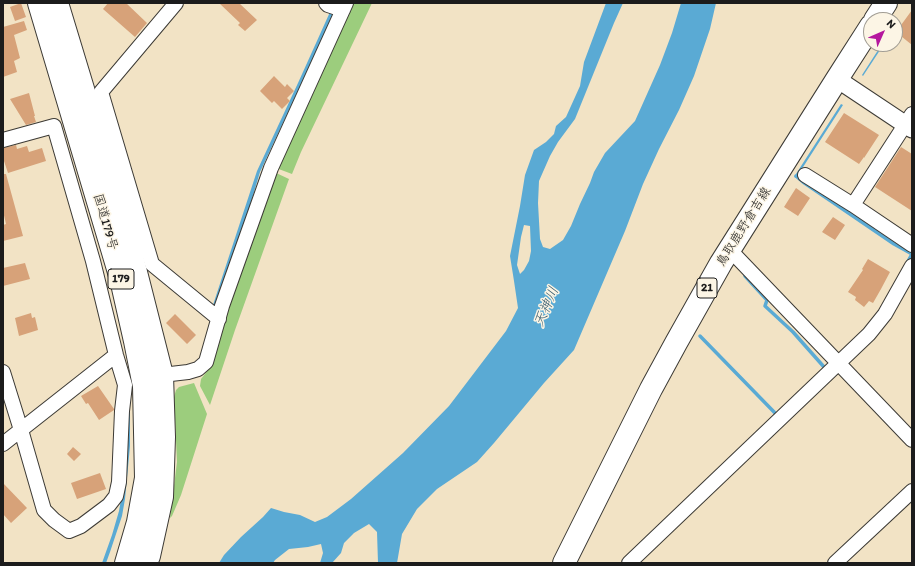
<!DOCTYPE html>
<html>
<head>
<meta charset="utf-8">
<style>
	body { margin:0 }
	#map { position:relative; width:915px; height:566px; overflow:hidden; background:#f2e3c5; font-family:Itim,sans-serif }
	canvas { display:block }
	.frame { position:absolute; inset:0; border:4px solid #1c1c1c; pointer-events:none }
	.north { position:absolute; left:863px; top:12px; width:40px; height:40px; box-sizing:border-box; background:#fcf5e5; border:1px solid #a29e95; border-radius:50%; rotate:45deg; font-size:11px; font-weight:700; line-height:16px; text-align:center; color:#1c1c1c }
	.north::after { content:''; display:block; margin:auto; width:14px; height:18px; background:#b5179e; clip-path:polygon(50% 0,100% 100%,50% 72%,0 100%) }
</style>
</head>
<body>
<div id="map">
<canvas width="915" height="566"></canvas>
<div class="frame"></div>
<div class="north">N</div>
</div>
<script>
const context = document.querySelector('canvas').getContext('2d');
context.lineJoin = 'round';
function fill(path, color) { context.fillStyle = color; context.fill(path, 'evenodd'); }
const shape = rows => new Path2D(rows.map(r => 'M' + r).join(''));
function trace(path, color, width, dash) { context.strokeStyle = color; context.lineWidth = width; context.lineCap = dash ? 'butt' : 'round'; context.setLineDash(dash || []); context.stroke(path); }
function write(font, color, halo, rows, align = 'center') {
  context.font = font + ' Itim,"Klee One",sans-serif'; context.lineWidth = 3; context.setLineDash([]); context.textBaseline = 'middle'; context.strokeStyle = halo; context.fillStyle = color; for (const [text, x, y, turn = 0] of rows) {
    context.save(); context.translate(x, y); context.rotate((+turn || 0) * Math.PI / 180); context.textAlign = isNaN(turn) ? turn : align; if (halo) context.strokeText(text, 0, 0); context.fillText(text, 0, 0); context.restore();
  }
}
const green = shape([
	[353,3,372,3,301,152,292,174,276,168],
	[274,172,289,179,235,330,210,405,200,386,201,379,208,370],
	[194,383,207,414,181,495,172,516,170,518,177,462,174,397,176,390,179,387]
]);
const water = shape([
	[339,3,260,172,237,249,218,306,213,305,257,171,298,83,330,12],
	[606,3,623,3,614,23,575,119,558,142,550,156,539,181,538,203,540,239,543,247,550,249,563,240,571,226,580,204,590,183,594,172,605,153,635,121,660,65,672,33,681,3,716,3,710,29,694,76,679,110,659,149,643,184,625,231,574,350,544,383,494,443,477,462,437,489,417,509,402,534,397,563,378,563,377,532,369,524,354,533,344,543,341,553,332,563,320,563,323,553,321,544,308,547,289,549,275,560,273,563,219,563,224,555,241,537,263,517,271,508,284,512,300,515,315,522,327,517,351,499,403,453,449,406,506,331,518,308,514,281,510,256,520,206,525,175,534,150,546,142,554,134,556,126,566,117,580,86,584,62],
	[524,225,530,226,531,251,529,261,524,270,520,274,517,265,521,237],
	[882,44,884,44,863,76,862,75],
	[841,104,843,105,796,178,794,177],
	[127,408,130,408,130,446,125,499,122,516,110,552,106,563,102,563,112,535,119,511,125,476]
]);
const stream = shape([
	[796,176,803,182,894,244,912,254,907,263],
	[745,276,767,300,765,306,793,332,824,367],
	[700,336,776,414]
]);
const building = shape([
	[21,3,26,17,15,21,10,7],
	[108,3,126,3,147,23,135,37,103,9],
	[219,3,239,3,257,20,245,31,238,25,240,23],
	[912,10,912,45,896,32],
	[24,21,27,30,14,35,20,58,14,61,17,72,3,77,3,27],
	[274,76,285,87,287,84,294,91,287,98,290,101,282,109,274,101,272,103,260,91],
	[29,93,35,116,34,116,36,122,26,125,10,99],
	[844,113,879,135,864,158,864,157,859,164,825,142],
	[16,145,17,149,27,146,29,152,42,148,46,161,8,173,3,158,3,148],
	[901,147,912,154,912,211,875,187],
	[3,174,6,174,23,236,3,241,3,225,6,224,3,211],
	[796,188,810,198,798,216,784,207],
	[833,217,845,225,835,240,822,232],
	[868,259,890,272,881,289,873,303,869,301,864,307,855,300,856,297,848,292,863,270,862,269],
	[25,263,30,279,3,286,3,268],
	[31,313,32,318,35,317,38,330,19,336,15,318],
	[175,314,196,335,187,344,166,323],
	[98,386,114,409,114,410,99,420,88,403,86,404,81,396],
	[73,447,81,454,74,461,67,454],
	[100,473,106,489,77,499,71,483],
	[3,483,27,508,11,523,3,514]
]);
const minor = shape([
	[176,3,101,92,152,264,219,319],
	[326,3,328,5,343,10],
	[3,140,54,126,93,261,116,355,125,385,122,411,119,482,116,496,109,505,81,526,69,531,54,520,44,510,21,430,3,372],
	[805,175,853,205,912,245],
	[853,205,912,114],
	[730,250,912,440],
	[162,375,188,372,198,369,206,362,222,306,271,168,346,3],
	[3,444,116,355],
	[629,563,869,334,885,314,912,266],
	[835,563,912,491]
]);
const tertiary = shape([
	[837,79,912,129]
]);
const primary = shape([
	[875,20,886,3],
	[564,563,651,389,676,343,721,263,837,79,871,26]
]);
const trunk = shape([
	[39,3,121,279,135,341,144,386,146,478,138,522,126,563],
	[57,3,123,221,162,375,164,437,162,497,149,556,146,563]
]);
const shields = [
	[121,279,26],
	[707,288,20]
];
const shieldNames = [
	["179",121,279],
	["21",707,288]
];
const streetNames = [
	["国道179号",105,222,74],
	["鳥取鹿野倉吉線",744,227,-58]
];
const waterNames = [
	["天神川",547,307,-67]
];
fill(green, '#9ccd7d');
fill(water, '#5aaad4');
trace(stream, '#5aaad4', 3.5);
fill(building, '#d7a279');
trace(minor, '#3c3a35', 16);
trace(tertiary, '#3c3a35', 19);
trace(primary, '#3c3a35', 24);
trace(trunk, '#3c3a35', 24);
trace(minor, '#fff', 14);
trace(tertiary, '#fff', 17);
trace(primary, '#fff', 22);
trace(trunk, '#fff', 22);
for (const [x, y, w] of shields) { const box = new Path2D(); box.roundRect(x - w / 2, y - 10, w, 20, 3); context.fillStyle = '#fcf5e5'; context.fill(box); trace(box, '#1c1c1c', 1); }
write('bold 12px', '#1c1c1c', null, shieldNames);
write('13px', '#1c1c1c', '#fcf5e5', streetNames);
write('italic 14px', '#385c6f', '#fcf5e5', waterNames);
</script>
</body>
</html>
